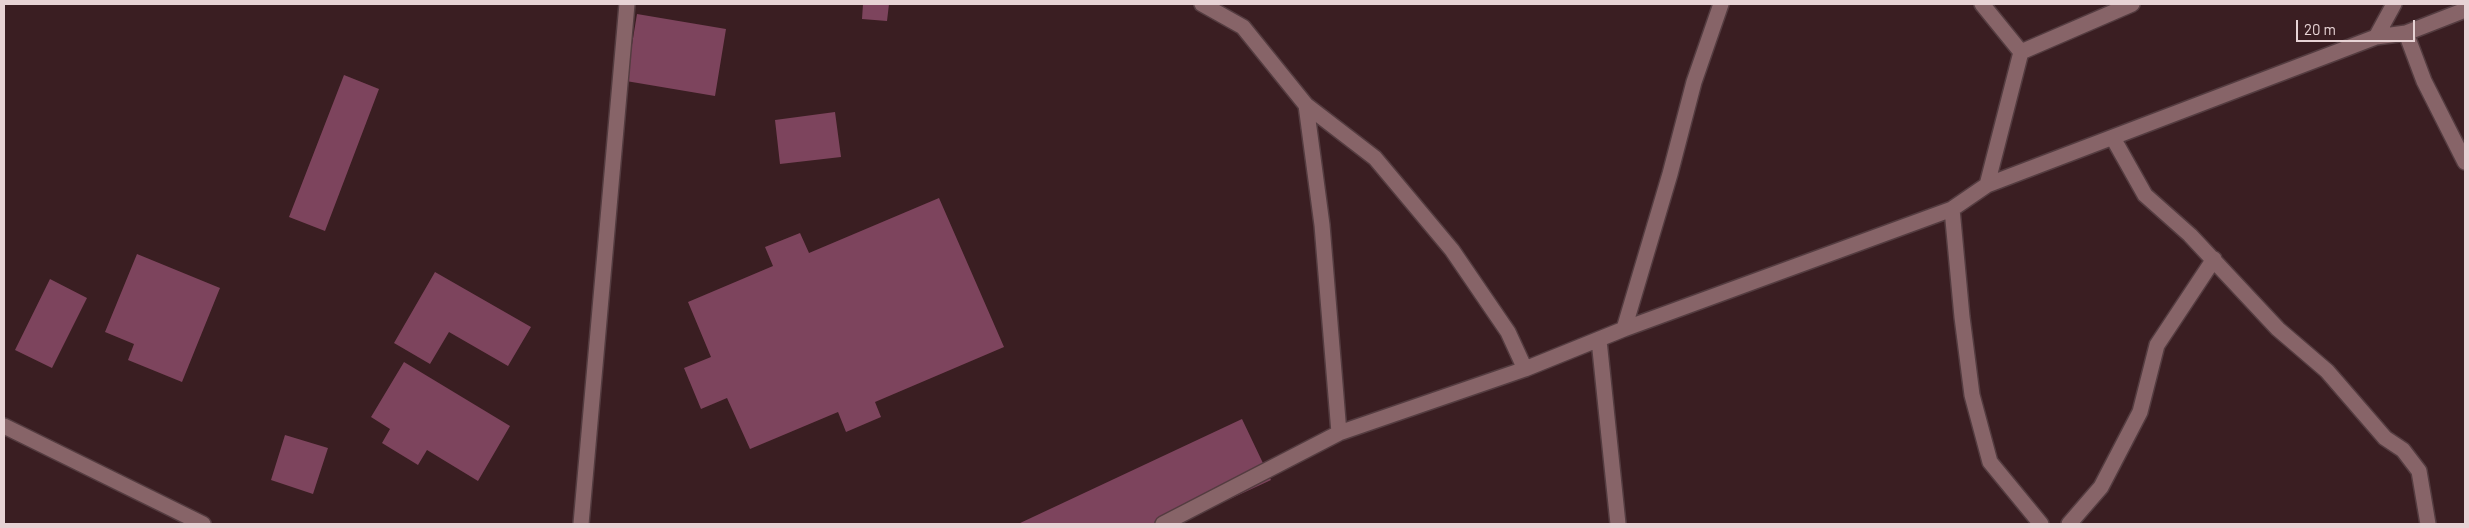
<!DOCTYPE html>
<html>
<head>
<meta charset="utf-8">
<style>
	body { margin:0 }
	#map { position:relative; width:2469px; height:528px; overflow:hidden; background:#3a1e22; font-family:Barlow,sans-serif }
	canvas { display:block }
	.frame { position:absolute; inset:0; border:5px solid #e7d3d5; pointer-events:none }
	.scale { position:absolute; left:2296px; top:20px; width:119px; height:22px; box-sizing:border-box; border:2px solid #e7d3d5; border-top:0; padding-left:6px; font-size:15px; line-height:18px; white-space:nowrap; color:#e7d3d5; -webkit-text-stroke:4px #3a1e22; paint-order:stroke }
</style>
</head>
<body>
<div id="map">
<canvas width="2469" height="528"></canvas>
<div class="frame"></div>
<div class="scale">20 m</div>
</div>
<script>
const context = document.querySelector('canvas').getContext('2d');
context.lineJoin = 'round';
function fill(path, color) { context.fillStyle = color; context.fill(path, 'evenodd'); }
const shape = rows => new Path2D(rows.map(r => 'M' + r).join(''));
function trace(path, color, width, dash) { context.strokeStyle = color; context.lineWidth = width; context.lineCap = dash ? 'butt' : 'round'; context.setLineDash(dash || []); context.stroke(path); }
const building = shape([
	[863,4,889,4,887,21,862,19],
	[637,14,726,29,715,96,626,81],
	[344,75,379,89,325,231,289,217],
	[835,112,841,157,780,164,775,120],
	[939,198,1004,347,875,402,881,417,846,432,838,412,750,449,727,398,701,409,684,368,711,357,688,302,773,266,765,247,800,233,809,253],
	[137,254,220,288,182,382,128,360,134,344,105,332],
	[435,272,531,327,508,366,449,332,430,364,394,343],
	[50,279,87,298,52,368,15,350],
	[404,362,510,426,478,481,427,450,418,465,382,443,390,429,371,417],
	[1242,419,1271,480,1176,524,1018,524],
	[285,435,328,448,313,494,271,480]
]);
const minor = shape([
	[1202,4,1243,27,1306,105,1375,158,1452,250,1508,332,1525,369],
	[1982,4,2021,52],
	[2406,33,2424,81,2465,162],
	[2376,37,2394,4],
	[2021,52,2132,4],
	[1306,105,1322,225,1339,433],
	[2113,138,2145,195,2190,235,2278,329,2327,371,2385,438,2403,450,2419,471,2428,524],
	[1987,185,2021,52],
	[1952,209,1962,317,1972,395,1990,462,2041,524],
	[1624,329,1670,174,1694,82,1721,4],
	[1599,340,1618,524],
	[4,426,203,524],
	[581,524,627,4],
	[1163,524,1339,433,1525,369,1624,329,1952,209,1987,185,2376,37,2406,33,2465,10],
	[2069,524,2101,487,2140,412,2157,345,2214,259]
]);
fill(building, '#7d445d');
trace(minor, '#543c40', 18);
trace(minor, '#876468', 15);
</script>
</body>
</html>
